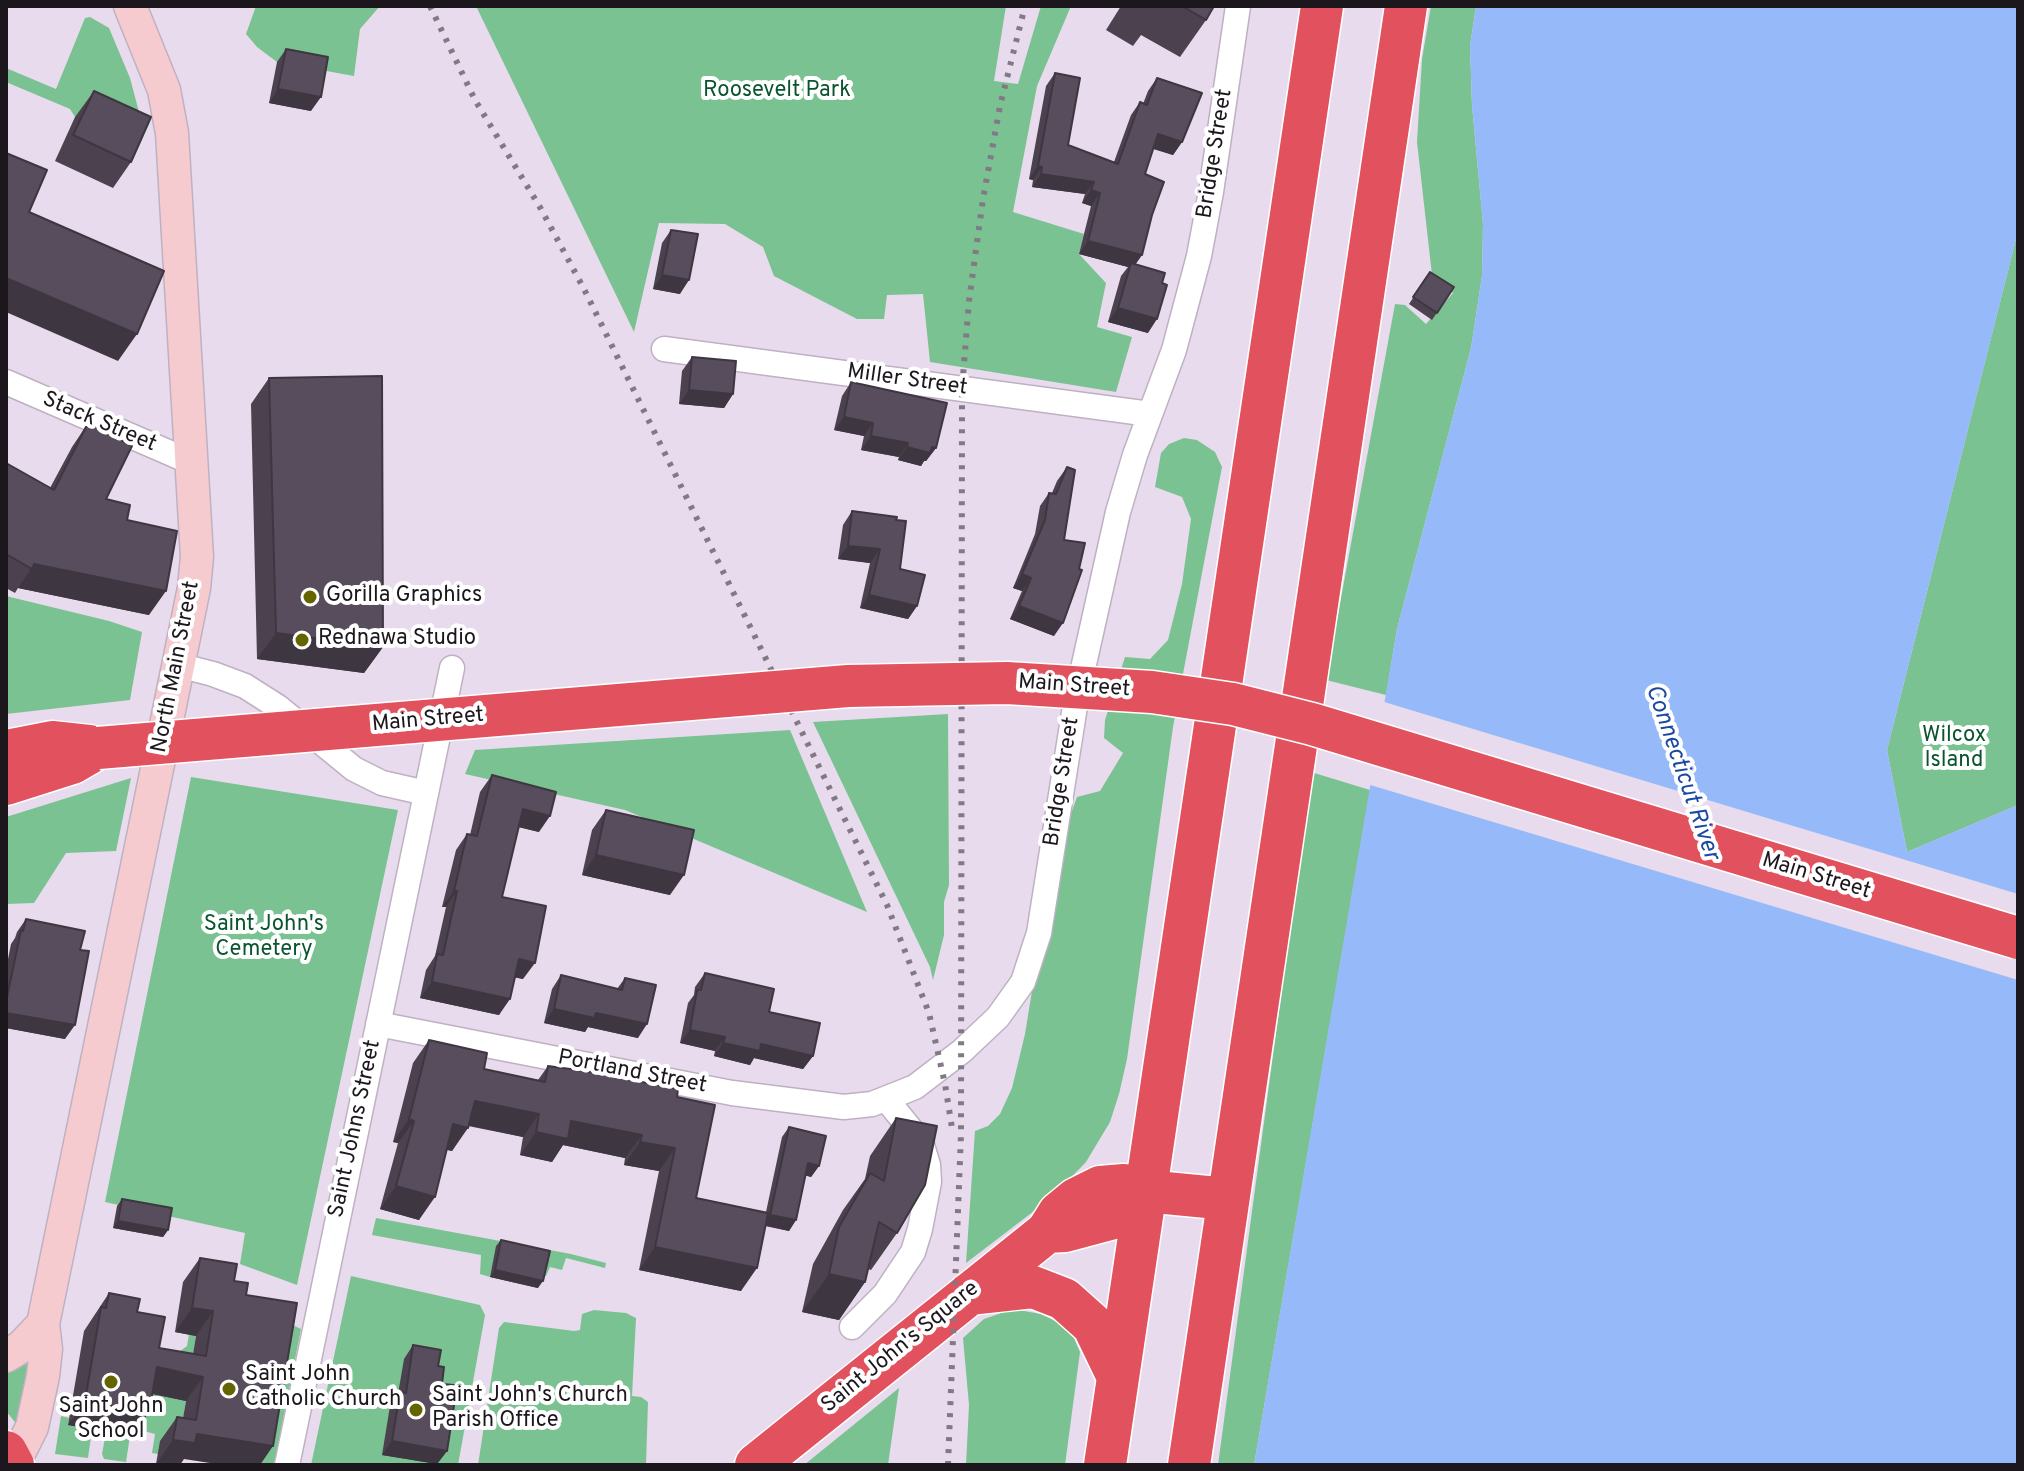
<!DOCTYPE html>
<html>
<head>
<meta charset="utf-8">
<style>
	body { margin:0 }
	#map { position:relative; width:2024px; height:1471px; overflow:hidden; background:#e8dbed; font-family:Overpass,sans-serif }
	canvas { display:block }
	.frame { position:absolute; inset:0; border:8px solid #1c171d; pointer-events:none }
</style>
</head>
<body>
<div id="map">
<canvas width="2024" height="1471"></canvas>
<div class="frame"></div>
</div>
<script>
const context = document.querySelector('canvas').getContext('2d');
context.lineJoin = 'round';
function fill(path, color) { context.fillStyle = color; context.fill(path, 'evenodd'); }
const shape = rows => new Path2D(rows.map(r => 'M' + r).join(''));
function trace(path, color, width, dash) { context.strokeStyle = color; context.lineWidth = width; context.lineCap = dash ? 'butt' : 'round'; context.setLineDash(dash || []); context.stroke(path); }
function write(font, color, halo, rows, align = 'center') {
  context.font = font + ' Overpass,sans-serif'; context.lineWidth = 8; context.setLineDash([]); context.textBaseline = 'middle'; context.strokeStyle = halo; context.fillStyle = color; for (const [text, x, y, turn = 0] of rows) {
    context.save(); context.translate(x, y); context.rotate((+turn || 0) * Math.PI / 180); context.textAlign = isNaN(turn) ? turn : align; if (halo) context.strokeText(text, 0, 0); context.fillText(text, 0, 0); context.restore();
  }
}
const green = shape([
	[256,6,380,6,360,29,354,76,277,62,257,47,246,34],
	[476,6,1006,6,994,81,1018,84,1041,6,1071,6,1037,86,1013,212,1084,234,1079,254,1106,283,1097,327,1132,337,1116,392,930,362,923,294,887,295,884,319,857,319,774,276,763,247,725,224,659,223,634,332],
	[1431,6,1476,6,1470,46,1472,105,1483,224,1482,276,1471,348,1397,629,1386,695,1326,680,1395,304,1405,305,1426,324,1453,293,1432,275,1417,142,1422,59],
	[90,17,109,28,130,78,139,112,142,141,75,117,70,109,6,82,6,68,56,89,85,18],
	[2018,231,2018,805,1907,852,1887,750],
	[1184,438,1197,440,1215,452,1222,467,1173,727,1127,1059,1119,1094,1110,1122,1086,1162,1051,1198,966,1263,975,1131,988,1126,1000,1114,1012,1088,1025,1034,1038,954,1068,822,1077,797,1100,791,1123,753,1104,738,1105,720,1125,657,1150,659,1168,640,1182,584,1191,519,1182,497,1155,487,1161,453,1169,444],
	[6,596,109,621,142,632,130,700,6,714],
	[948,714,949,885,944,902,944,935,933,980,930,967,813,722],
	[790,730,867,912,625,810,465,774,475,750],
	[1311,772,1370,790,1254,1465,1218,1465],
	[191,777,398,810,297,1285,240,1264,245,1233,105,1202],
	[131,778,116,851,66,853,34,903,6,904,6,817],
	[376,1218,571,1254,606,1263,605,1268,566,1258,562,1270,550,1267,546,1276,541,1276,497,1247,490,1277,480,1274,481,1255,372,1235],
	[351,1276,480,1305,485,1315,458,1465,311,1465],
	[1013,1309,1041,1314,1059,1323,1071,1331,1080,1352,1065,1465,966,1465,969,1405,963,1338,984,1319],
	[594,1310,626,1313,636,1318,632,1396,641,1397,648,1402,646,1465,478,1465,499,1328,504,1322,574,1331,580,1330,582,1314],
	[289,1323,301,1329,274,1465,257,1465],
	[189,1334,196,1336,179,1445,158,1454,152,1453,155,1434,133,1428,161,1365,187,1346],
	[30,1356,18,1426,6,1411,6,1373,22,1366],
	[899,1388,888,1465,804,1465,846,1431],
	[61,1416,69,1418,68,1425,92,1430,88,1458,55,1454],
	[106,1432,130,1436,126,1462,104,1459,102,1454]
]);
const water = shape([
	[1476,6,2018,6,2018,231,1887,750,1907,852,2018,805,2018,1465,1254,1465,1397,629,1471,348,1482,276,1483,224,1472,105,1470,46]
]);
const pier = shape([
	[1381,701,2018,894,2018,980,1367,784]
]);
const street = shape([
	[664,349,1150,414],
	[6,382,193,463],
	[178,665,213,674,245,686,278,707,354,769,382,783,426,793],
	[378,1024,732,1093,844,1107,872,1104,915,1087,962,1051,998,1017,1023,982,1039,933,1076,700,1118,512,1135,455,1174,350,1199,256,1211,192,1238,6],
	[852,1327,885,1294,913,1252,920,1229,929,1182,928,1165,921,1142,886,1099],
	[287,1465,452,668]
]);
const secondary = shape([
	[6,1356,21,1347,43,1324],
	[13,1465,32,1427,43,1376,46,1349,43,1324,165,730,194,588,197,557,172,133,164,90,130,6]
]);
const highway = shape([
	[6,751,52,742,89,746],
	[6,784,72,763,98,748],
	[1047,1232,1065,1231,1110,1219,1145,1191],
	[969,1294,1033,1287,1064,1299,1093,1325,1118,1377],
	[6,1452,13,1465],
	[756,1465,1047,1232,1059,1213,1076,1199,1100,1187,1124,1185,1145,1191,1228,1199],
	[1105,1465,1322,6],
	[1189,1465,1406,6]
]);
const rail = shape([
	[430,6,475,100,541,209,584,289,887,905,929,1013,945,1084,952,1128],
	[948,1465,961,1134,962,389,969,301,983,199,1000,106,1025,6]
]);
const highwayBridge = shape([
	[98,748,848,686,1007,683,1152,692,1233,704,1312,724,2018,938]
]);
const wall = shape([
	[1121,6,1214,6,1206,20,1180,57,1141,35,1133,46,1106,30],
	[286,49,311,111,269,103,277,62],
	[1055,73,1068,145,1114,162,1131,115,1140,102,1143,104,1148,91,1157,78,1182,142,1173,155,1153,149,1145,174,1152,215,1142,255,1135,264,1148,333,1108,322,1121,276,1128,267,1079,254,1091,206,1082,203,1085,194,1032,187,1033,180,1029,179,1046,86],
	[94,91,131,162,113,188,55,161,75,117],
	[671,230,680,294,653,289,662,243],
	[1430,272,1454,287,1432,320,1409,304],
	[692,357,733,394,724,408,679,404,682,371],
	[269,378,383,647,364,673,257,659,251,404],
	[851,382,936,448,926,461,924,461,921,466,898,460,899,457,861,450,864,436,834,430,842,396],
	[88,423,106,499,127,520,149,615,18,588,15,593,6,588,6,463,50,488,72,447],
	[1067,467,1064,540,1054,636,1010,619,1022,591,1013,588,1035,534,1040,506,1049,493,1052,493,1057,481],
	[852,511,900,569,917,606,908,619,860,608,870,563,838,559,843,525],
	[492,775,539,832,518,827,502,897,523,979,515,977,499,1015,420,998,426,970,435,956,446,907,442,907,456,850,467,834,470,835,480,792],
	[606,810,670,895,582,875,592,830],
	[26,919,80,950,65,1039,6,1028,6,969,11,944,15,938,17,932],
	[705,973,769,1012,813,1056,803,1069,754,1058,750,1065,714,1056,715,1051,680,1043,688,1003,694,995,695,987],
	[561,975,617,989,625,978,638,1038,588,1027,585,1032,544,1023,552,989],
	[429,1040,484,1069,538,1080,548,1066,677,1097,696,1198,766,1212,782,1137,789,1127,819,1166,811,1177,805,1175,796,1220,789,1231,765,1226,741,1291,639,1270,659,1171,624,1165,625,1158,563,1145,552,1162,520,1155,523,1137,468,1126,452,1151,447,1150,419,1220,380,1209,398,1143,393,1142,413,1063],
	[896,1118,897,1233,871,1270,868,1269,865,1282,839,1320,802,1312,813,1264,843,1210,865,1179,870,1156],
	[122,1199,168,1230,163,1237,113,1228,117,1206],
	[501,1240,538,1288,490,1277,496,1246],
	[200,1258,234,1281,248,1283,184,1459,156,1464,160,1441,177,1417,183,1418,186,1401,152,1394,149,1412,132,1437,68,1425,84,1331,109,1293,137,1312,159,1348,193,1354,196,1336,175,1332,183,1282],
	[413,1345,438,1366,442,1384,447,1451,437,1464,382,1455,390,1406,398,1394,404,1359]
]);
const shadedWall = shape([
	[278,89,321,97,311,111,269,103],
	[1158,134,1182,142,1173,155,1149,147],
	[1038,166,1042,167,1033,180,1029,179],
	[1041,174,1094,182,1085,194,1032,187],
	[1091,190,1100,193,1091,206,1082,203],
	[1088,241,1142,255,1133,268,1131,263,1128,267,1079,254],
	[662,275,689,280,680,294,653,289],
	[6,278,137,334,118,361,6,312],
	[1118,308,1157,319,1148,333,1108,322],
	[689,390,733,394,724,408,679,404],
	[844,417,873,423,864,436,834,430],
	[871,436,908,443,899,457,861,450],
	[907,447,932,447,936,448,926,461,924,461,921,466,898,460],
	[848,546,880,549,870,563,838,559],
	[34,564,166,591,149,615,18,588],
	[1022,574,1031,578,1022,591,1013,588],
	[869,595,917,606,908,619,860,608],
	[1019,606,1063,623,1054,636,1010,619],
	[276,633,383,647,364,673,257,659],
	[523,809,550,816,539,832,511,825],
	[596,855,684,875,670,895,582,875],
	[454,891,457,891,446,907,442,907],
	[519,959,535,963,523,979,507,976],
	[432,982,510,999,499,1015,420,998],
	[554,1009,596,1013,647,1024,638,1038,588,1027,585,1032,544,1023],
	[6,1013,75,1025,65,1039,6,1028],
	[690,1030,725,1037,715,1051,680,1043],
	[723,1043,761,1044,813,1056,803,1069,754,1058,750,1065,714,1056],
	[475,1101,539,1114,523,1137,458,1123],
	[409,1119,414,1121,398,1143,393,1142],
	[571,1121,642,1135,625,1158,563,1145,552,1162,520,1155,536,1132],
	[453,1124,468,1128,452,1151,437,1147],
	[640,1142,675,1148,659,1171,624,1165],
	[808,1163,819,1166,811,1177,800,1174],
	[396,1186,435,1197,419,1220,380,1209],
	[770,1215,796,1220,789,1231,763,1225],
	[118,1221,168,1230,163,1237,113,1228],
	[655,1247,757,1268,741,1291,639,1270],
	[495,1270,543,1281,538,1288,490,1277],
	[829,1274,865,1282,839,1320,802,1312],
	[192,1308,213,1311,196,1336,175,1332],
	[157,1367,203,1377,186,1401,140,1391],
	[85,1401,149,1412,132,1437,68,1425],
	[197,1434,273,1446,260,1465,223,1465,184,1459,180,1465,156,1464,173,1440],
	[392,1441,447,1451,437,1464,382,1455]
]);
const building = shape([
	[1182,6,1214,6,1206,20,1182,6],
	[286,49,328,57,321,97,278,89,286,49],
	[1055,73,1080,78,1068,145,1118,164,1140,102,1147,105,1157,78,1202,93,1182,142,1158,134,1145,174,1164,182,1152,215,1142,255,1088,241,1100,193,1091,190,1094,182,1041,174,1042,167,1038,166,1055,73],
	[94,91,151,117,131,162,73,135,94,91],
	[6,153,47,170,29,212,164,271,137,334,6,278,6,153],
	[671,230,698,234,689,280,662,275,671,230],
	[1131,263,1165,273,1162,283,1167,285,1157,319,1118,308,1131,263],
	[1430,272,1454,287,1437,313,1413,297,1430,272],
	[692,357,736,361,733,394,689,390,692,357],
	[382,376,383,647,276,633,269,378,382,376],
	[851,382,947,403,936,448,932,447,930,453,907,447,908,443,871,436,873,423,844,417,851,382],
	[88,423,132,446,106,499,130,505,127,520,177,531,166,591,34,564,32,569,6,554,6,463,54,490,88,423],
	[1067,467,1075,470,1064,540,1085,543,1079,569,1082,570,1063,623,1019,606,1031,578,1022,574,1045,520,1049,493,1056,494,1067,467],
	[852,511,897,517,896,520,906,521,900,569,925,575,917,606,869,595,880,549,848,546,852,511],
	[492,775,556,792,550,816,523,809,502,897,546,906,535,963,519,959,510,999,432,982,437,954,443,955,457,891,454,891,467,834,477,836,492,775],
	[606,810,694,830,684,875,596,855,606,810],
	[26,919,85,931,80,950,89,951,75,1025,6,1013,6,1002,21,930,23,931,26,919],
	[705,973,774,989,769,1012,820,1023,813,1056,761,1044,760,1051,723,1043,725,1037,690,1030,697,990,701,990,705,973],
	[561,975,622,990,625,978,656,985,647,1024,596,1013,594,1018,554,1009,561,975],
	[429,1040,487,1053,484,1069,545,1082,548,1066,585,1071,678,1089,677,1097,715,1105,696,1198,768,1213,757,1268,655,1247,675,1148,640,1142,642,1135,571,1121,568,1139,536,1132,539,1114,475,1101,468,1128,453,1124,435,1197,396,1186,414,1121,409,1119,429,1040],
	[896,1118,937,1126,925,1185,897,1233,879,1222,865,1282,829,1274,839,1227,870,1173,884,1181,896,1118],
	[789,1127,826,1136,819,1166,808,1163,796,1220,770,1215,789,1127],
	[122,1199,172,1208,168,1230,118,1221,122,1199],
	[501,1240,550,1251,543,1281,495,1270,501,1240],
	[200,1258,237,1264,234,1281,248,1283,246,1295,297,1303,273,1446,197,1434,195,1443,173,1440,177,1417,196,1420,203,1377,157,1367,149,1412,85,1401,101,1307,106,1308,109,1293,140,1299,137,1312,165,1317,159,1348,206,1356,213,1311,192,1308,200,1258],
	[413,1345,441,1350,438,1366,444,1367,442,1384,454,1385,452,1399,455,1399,447,1451,392,1441,400,1392,406,1393,413,1345]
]);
const markers = [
	[310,597,8,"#656500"],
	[302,640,8,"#656500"],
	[111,1382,8,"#656500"],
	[229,1389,8,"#656500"],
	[416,1410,8,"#656500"]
];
const parkNames = [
	["Roosevelt Park",777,92],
	["Wilcox",1954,737],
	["Island",1954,762],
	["Saint John's",264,926],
	["Cemetery",264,951]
];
const streetNames = [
	["Bridge Street",1216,154,-81],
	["Miller Street",907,381,8],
	["Stack Street",99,423,23],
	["North Main Street",177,667,-79],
	["Main Street",1074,687,4],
	["Main Street",428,721,-5],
	["Bridge Street",1063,782,-81],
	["Main Street",1816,877,17],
	["Portland Street",632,1073,11],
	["Saint Johns Street",356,1129,-78],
	["Saint John's Square",901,1348,-39]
];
const poiNames = [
	["Gorilla Graphics",326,597],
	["Rednawa Studio",318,640],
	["Saint John",245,1376],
	["Catholic Church",245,1401],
	["Saint John's Church",432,1397],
	["Parish Office",432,1422],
	["Saint John",111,1408,"center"],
	["School",111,1433,"center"]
];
const waterNames = [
	["Connecticut River",1681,773,71]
];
fill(green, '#7ac292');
fill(water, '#95b9f9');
fill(pier, '#e8dbed');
trace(street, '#beb1c2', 27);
trace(secondary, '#beb1c2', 35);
trace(highway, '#fff', 45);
trace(street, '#fff', 24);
trace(secondary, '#f6cbcf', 32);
trace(highway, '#e2525e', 42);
trace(rail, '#827985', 6, [4, 8]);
trace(highwayBridge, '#fff', 45, []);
trace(highwayBridge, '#e2525e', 42);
fill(wall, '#4c424f');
fill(shadedWall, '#3e3640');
fill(building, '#584d5c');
trace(building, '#3e3640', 2);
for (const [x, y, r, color] of markers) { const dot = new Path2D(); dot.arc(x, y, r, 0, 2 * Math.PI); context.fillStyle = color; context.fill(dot); trace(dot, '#fff', 3); }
write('22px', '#0a542e', '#fff', parkNames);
write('22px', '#1c171d', '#fff', streetNames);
write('22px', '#1c171d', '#fff', poiNames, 'left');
write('italic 24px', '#1a48a3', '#fff', waterNames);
</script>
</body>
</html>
